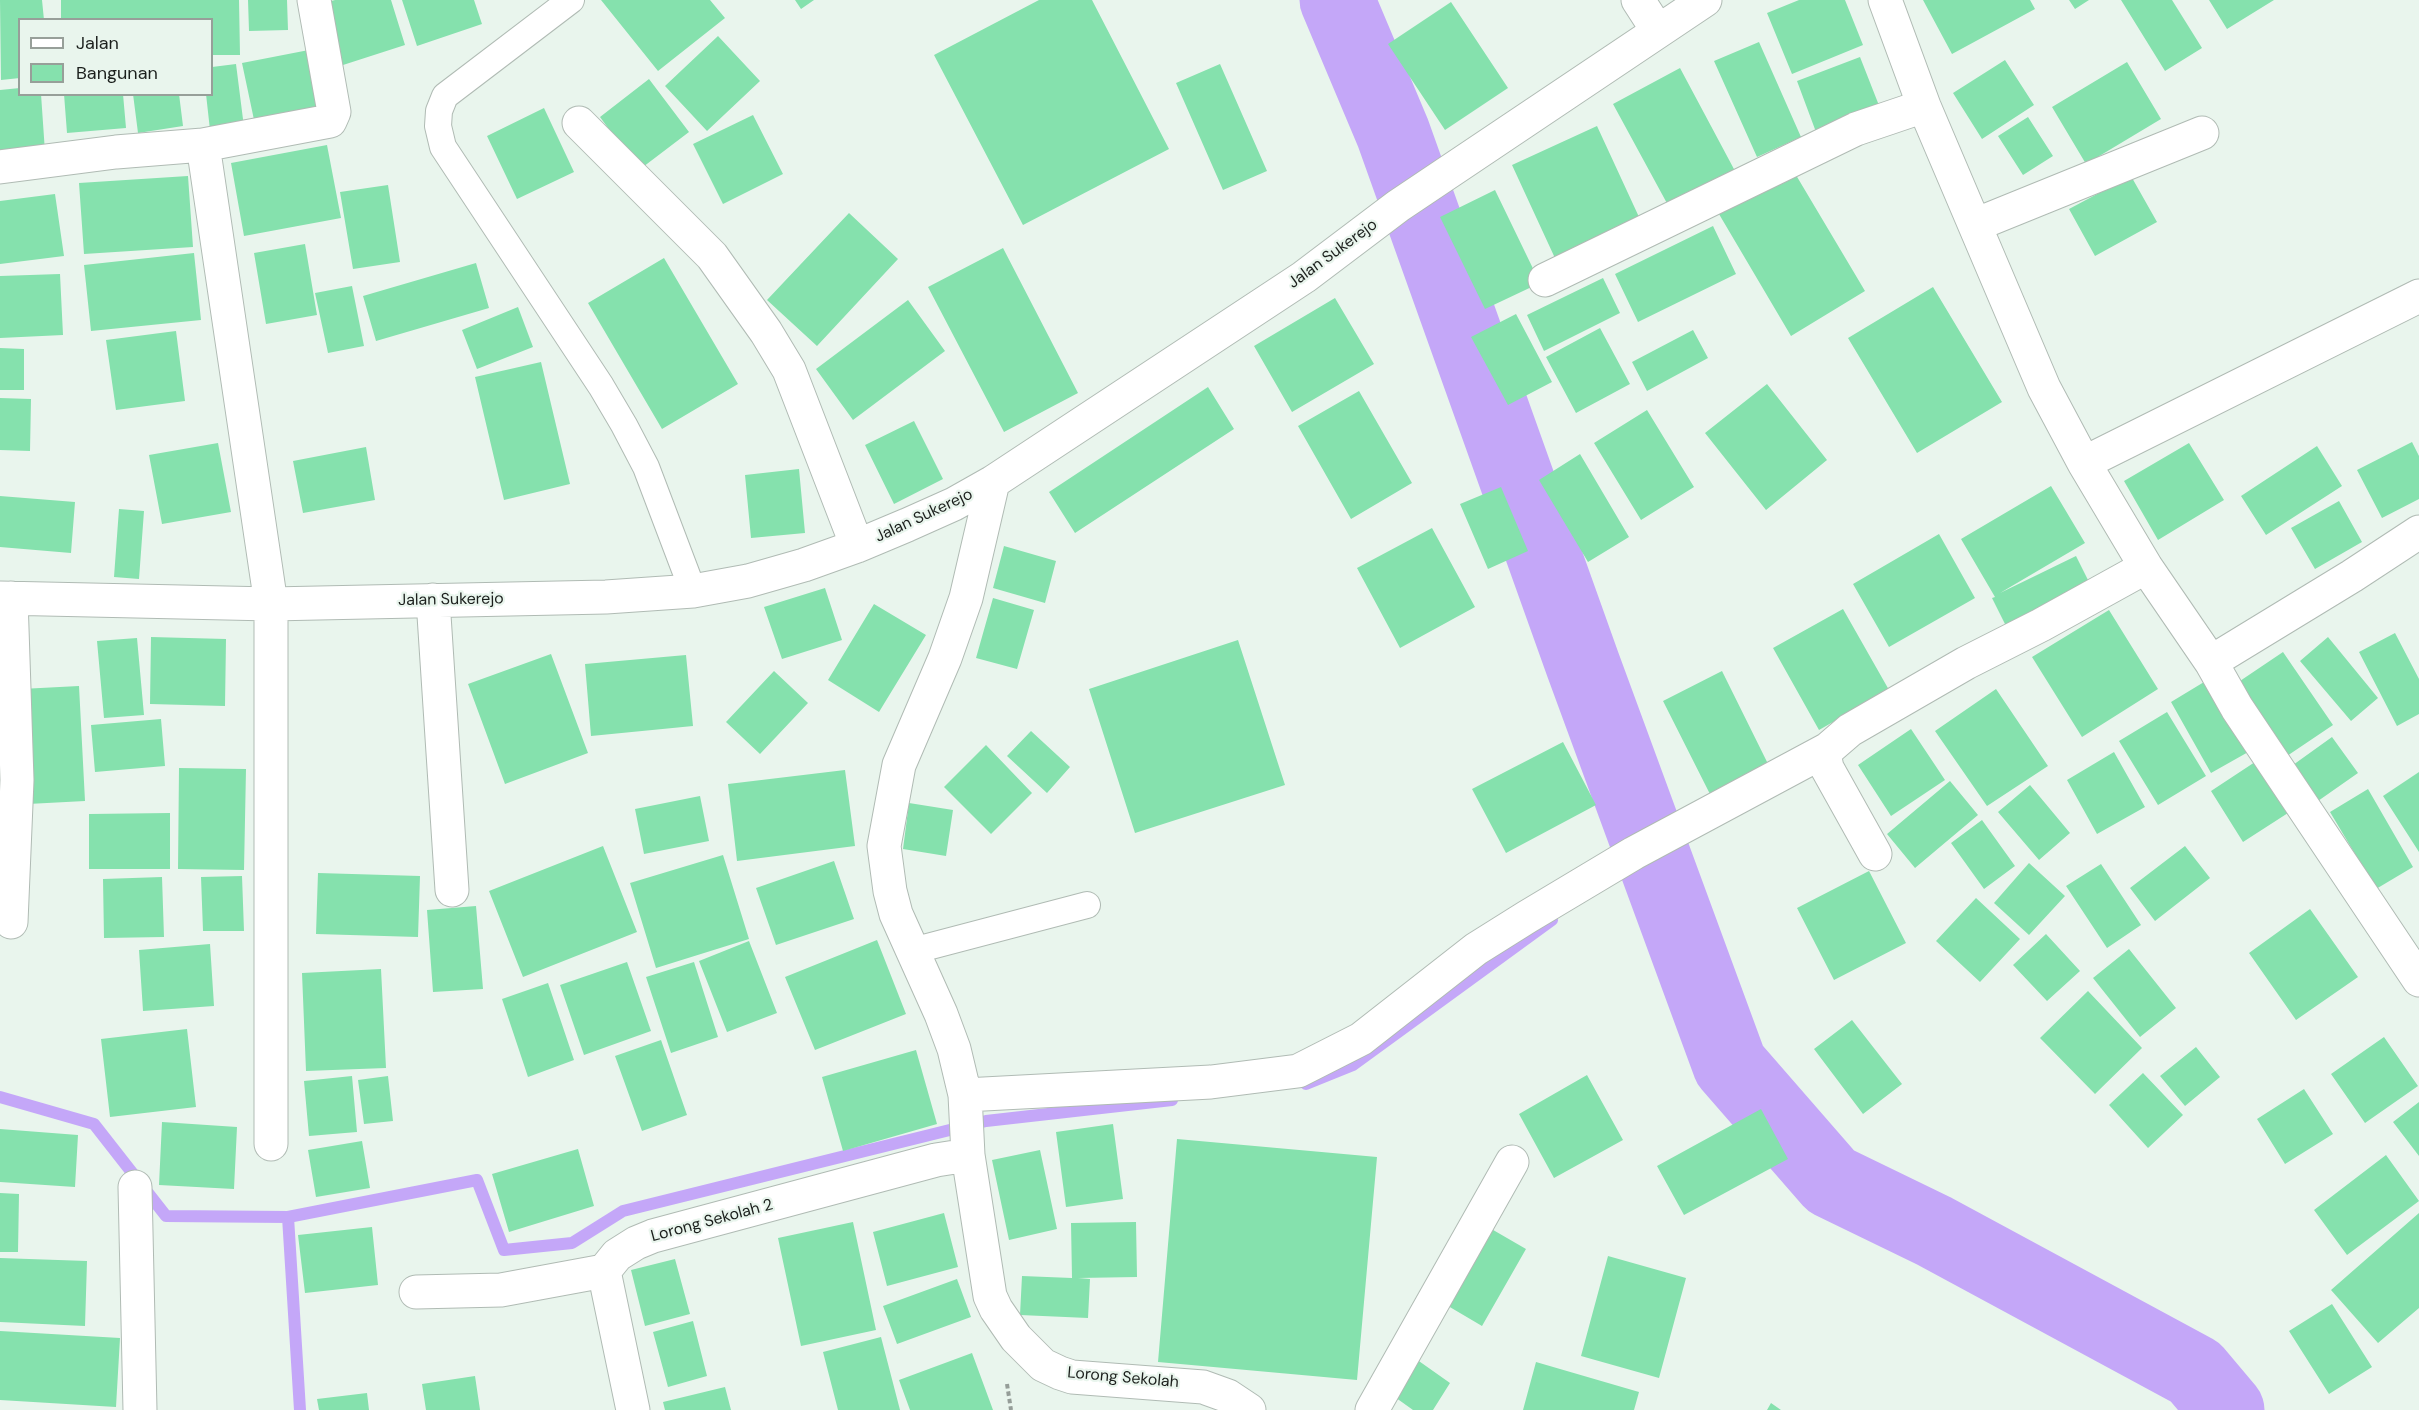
<!DOCTYPE html>
<html>
<head>
<meta charset="utf-8">
<style>
	body { margin:0 }
	#map { position:relative; width:2419px; height:1410px; overflow:hidden; background:#e9f5ed; font-family:"DM Sans",sans-serif }
	canvas { display:block }
	.legend { position:absolute; left:18px; top:18px; width:195px; height:78px; box-sizing:border-box; background:#e9f5ed; border:2px solid #979f99; margin:0; padding:8px 10px; list-style:none; font-size:18px; color:#1b1f1c }
	.legend li { display:flex; align-items:center; gap:12px; height:30px }
	.legend b { width:30px; border:2px solid #979f99 }
</style>
</head>
<body>
<div id="map">
<canvas width="2419" height="1410"></canvas>
<ul class="legend">
<li><b style="height:8px;background:#fff"></b>Jalan</li>
<li><b style="height:16px;background:#85e1ad"></b>Bangunan</li>
</ul>
</div>
<script>
const context = document.querySelector('canvas').getContext('2d');
context.lineJoin = 'round';
const shape = rows => new Path2D(rows.map(r => 'M' + r).join(''));
function trace(path, color, width, dash) { context.strokeStyle = color; context.lineWidth = width; context.lineCap = dash ? 'butt' : 'round'; context.setLineDash(dash || []); context.stroke(path); }
function fill(path, color) { context.fillStyle = color; context.fill(path, 'evenodd'); }
function write(font, color, halo, rows, align = 'center') {
  context.font = font + ' "DM Sans",sans-serif'; context.lineWidth = 4.5; context.setLineDash([]); context.textBaseline = 'middle'; context.strokeStyle = halo; context.fillStyle = color; for (const [text, x, y, turn = 0] of rows) {
    context.save(); context.translate(x, y); context.rotate((+turn || 0) * Math.PI / 180); context.textAlign = isNaN(turn) ? turn : align; if (halo) context.strokeText(text, 0, 0); context.fillText(text, 0, 0); context.restore();
  }
}
const stream = shape([
	[1306,1084,1353,1065,1552,920],
	[0,1097,94,1124,166,1216,288,1217,477,1180,504,1250,572,1243,623,1211,986,1121,1172,1100],
	[288,1217,300,1410]
]);
const river = shape([
	[1337,0,1393,133,1583,665,1730,1065,1831,1181,1934,1231,2195,1372,2227,1410]
]);
const building = shape([
	[0,0,42,0,44,20,20,20,20,78,1,80],
	[61,0,239,0,240,55,212,55,212,20,61,20],
	[248,0,287,0,288,30,249,31],
	[335,0,391,0,405,45,343,65,324,3],
	[402,0,474,0,482,24,417,46],
	[601,0,710,0,725,18,658,71],
	[795,0,814,0,801,9],
	[1039,0,1092,0,1169,149,1023,225,934,55],
	[1799,0,1845,0,1863,45,1792,74,1767,13],
	[1923,0,2030,0,2035,9,1952,54],
	[2069,0,2089,0,2075,9],
	[2121,0,2172,0,2202,48,2165,71],
	[2209,0,2274,0,2227,29],
	[1451,2,1508,88,1445,130,1388,44],
	[718,36,760,81,707,131,665,86],
	[1759,42,1801,137,1757,157,1714,61],
	[314,49,327,120,257,134,242,63],
	[1860,57,1880,108,1816,132,1797,81],
	[2005,60,2034,105,1982,139,1953,93],
	[2127,62,2161,119,2086,164,2052,107],
	[236,64,245,135,211,139,206,94,212,94,212,67],
	[1220,64,1267,171,1223,190,1176,83],
	[1680,68,1735,171,1669,207,1613,104],
	[649,79,689,132,639,170,600,117],
	[20,88,20,94,41,94,45,152,0,156,0,90],
	[64,94,123,94,126,128,67,133],
	[133,94,179,94,183,126,138,133],
	[544,108,574,172,517,199,487,136],
	[753,115,783,174,723,204,693,144],
	[2028,117,2053,156,2023,175,1998,136],
	[1597,126,1645,230,1560,269,1512,165],
	[327,145,341,218,244,236,231,163],
	[1790,165,1865,291,1791,336,1716,209],
	[188,176,193,247,84,254,79,183],
	[2131,176,2157,222,2095,256,2069,209],
	[388,185,400,262,353,269,340,192],
	[1495,190,1540,283,1485,309,1440,217],
	[55,194,64,256,0,264,0,201],
	[849,213,898,259,817,346,767,300],
	[1713,226,1736,274,1638,322,1615,274],
	[305,244,317,315,266,324,254,253],
	[1003,248,1078,393,1004,432,928,287],
	[194,253,201,320,91,331,84,265],
	[664,258,738,384,662,429,588,303],
	[476,263,489,308,376,341,363,296],
	[60,274,63,335,0,338,0,276],
	[1603,278,1620,313,1544,351,1527,315],
	[352,286,364,346,328,353,315,293],
	[1933,287,2002,402,1917,453,1848,338],
	[1335,298,1374,364,1292,412,1254,346],
	[908,300,945,351,853,420,816,369],
	[518,307,533,347,477,369,462,330],
	[1516,314,1552,382,1508,405,1471,337],
	[1600,328,1630,384,1576,413,1546,357],
	[1693,330,1708,358,1647,391,1632,362],
	[176,331,185,401,116,410,106,340],
	[0,348,24,349,24,390,0,390],
	[541,362,570,484,504,500,475,377],
	[1767,384,1827,460,1766,510,1705,433],
	[1208,387,1234,429,1075,533,1049,492],
	[1359,391,1412,483,1351,519,1298,426],
	[0,398,31,399,30,451,0,450],
	[1647,410,1694,487,1641,520,1594,443],
	[914,421,943,479,894,504,865,445],
	[2412,442,2419,456,2419,499,2382,518,2357,470],
	[218,443,231,512,162,524,149,455],
	[2189,443,2224,500,2158,540,2124,481],
	[2317,446,2342,486,2266,535,2241,496],
	[366,447,375,500,303,513,293,461],
	[1580,454,1629,537,1588,562,1539,480],
	[799,469,805,533,751,538,745,475],
	[2051,486,2085,543,2000,593,2076,556,2092,588,2008,630,1992,598,1995,597,1961,539],
	[1501,487,1528,551,1488,569,1460,504],
	[0,496,75,502,71,553,0,547],
	[2339,501,2362,542,2315,569,2291,528],
	[119,509,144,511,139,579,114,577],
	[1432,528,1475,607,1400,648,1357,568],
	[1939,534,1975,598,1889,647,1853,584],
	[1004,546,1056,561,1045,603,993,588],
	[825,588,842,640,782,659,764,607],
	[993,598,1034,610,1017,669,976,658],
	[874,604,926,635,879,712,828,680],
	[1843,609,1889,690,1819,730,1773,648],
	[2109,610,2158,689,2082,737,2032,657],
	[2395,633,2419,679,2419,714,2397,726,2359,652],
	[151,637,226,639,225,706,150,704],
	[2328,637,2378,698,2351,721,2300,661],
	[137,638,144,715,104,718,97,641],
	[1238,640,1285,785,1135,833,1089,689],
	[2283,652,2333,725,2284,758,2234,685],
	[551,654,588,753,505,784,468,684],
	[686,655,693,726,591,736,585,664],
	[774,671,808,703,760,754,726,722],
	[1722,671,1773,774,1715,804,1663,701],
	[2209,679,2250,751,2211,773,2171,702],
	[79,686,85,801,28,804,21,689],
	[1996,689,2048,766,1987,806,1935,731],
	[2167,712,2206,776,2158,805,2119,741],
	[161,719,165,766,95,772,91,725],
	[1911,729,1945,780,1891,816,1858,765],
	[1031,731,1070,767,1047,793,1007,756],
	[2332,737,2358,773,2318,801,2293,765],
	[1563,742,1596,805,1506,853,1472,789],
	[986,745,1032,793,991,834,944,787],
	[2114,752,2145,807,2097,834,2067,780],
	[2255,762,2288,813,2243,842,2211,791],
	[179,768,246,769,244,870,178,869],
	[845,770,855,846,737,861,728,784],
	[2419,772,2419,852,2383,796],
	[1950,781,1978,815,1915,868,1887,834],
	[2030,785,2070,833,2039,860,1998,812],
	[2368,789,2413,867,2376,889,2330,812],
	[700,796,709,841,644,854,635,809],
	[909,803,953,810,946,856,903,849],
	[170,813,170,869,89,869,89,814],
	[1982,820,2015,866,1984,889,1951,843],
	[603,846,637,932,523,977,489,891],
	[2185,846,2210,878,2155,921,2130,888],
	[723,855,749,939,656,968,630,883],
	[834,861,854,919,776,945,756,888],
	[2029,863,2065,896,2029,935,1994,903],
	[2101,864,2141,925,2107,948,2066,886],
	[1869,871,1906,943,1834,980,1797,908],
	[318,873,420,876,418,937,316,934],
	[242,876,244,931,203,931,201,877],
	[162,877,164,937,104,938,103,879],
	[1976,898,2020,939,1980,982,1936,941],
	[476,906,483,989,433,992,427,910],
	[2310,909,2358,977,2296,1020,2249,953],
	[2046,934,2080,971,2047,1001,2013,965],
	[877,940,906,1014,815,1050,785,977],
	[749,941,777,1013,727,1032,699,961],
	[210,944,214,1006,143,1011,139,950],
	[2129,949,2176,1008,2140,1037,2093,978],
	[627,962,651,1031,584,1055,560,985],
	[694,962,718,1037,671,1053,646,977],
	[381,969,386,1068,306,1071,302,973],
	[548,983,574,1060,528,1077,502,999],
	[2088,991,2142,1048,2095,1094,2040,1038],
	[1852,1020,1902,1084,1863,1114,1814,1049],
	[187,1029,196,1107,110,1117,101,1039],
	[2384,1037,2418,1086,2365,1123,2331,1074],
	[661,1040,687,1115,642,1131,615,1056],
	[2196,1047,2220,1077,2185,1106,2160,1076],
	[916,1050,937,1124,843,1151,822,1077],
	[2143,1073,2183,1115,2148,1148,2109,1105],
	[1587,1075,1623,1140,1554,1178,1519,1114],
	[352,1076,357,1132,309,1136,304,1081],
	[388,1076,393,1121,364,1124,358,1080],
	[2304,1089,2333,1134,2285,1164,2257,1119],
	[2419,1102,2419,1156,2393,1122],
	[1761,1109,1788,1159,1684,1215,1657,1166],
	[162,1122,237,1127,234,1189,159,1185],
	[1113,1124,1123,1199,1066,1207,1056,1132],
	[0,1129,78,1135,75,1187,0,1182],
	[1177,1139,1377,1157,1357,1380,1158,1362],
	[362,1141,370,1188,316,1197,308,1150],
	[578,1149,594,1206,509,1232,492,1174],
	[1040,1150,1057,1229,1009,1240,992,1160],
	[2386,1155,2419,1201,2347,1255,2314,1210],
	[0,1193,19,1194,18,1252,0,1252],
	[944,1213,958,1267,887,1286,873,1232],
	[2419,1213,2419,1308,2378,1343,2331,1290],
	[853,1222,876,1330,801,1346,778,1238],
	[1136,1222,1137,1277,1078,1278,1090,1279,1088,1318,1020,1315,1022,1276,1072,1278,1071,1223],
	[372,1227,378,1285,305,1293,298,1235],
	[1488,1227,1526,1249,1482,1326,1443,1303],
	[1608,1256,1686,1278,1659,1378,1581,1356],
	[0,1258,87,1261,85,1326,0,1322],
	[675,1259,690,1314,645,1326,631,1270],
	[957,1279,971,1317,897,1344,883,1306],
	[2332,1304,2372,1367,2329,1394,2289,1331],
	[693,1321,707,1376,668,1387,653,1332],
	[0,1331,120,1338,116,1407,0,1400],
	[881,1337,900,1410,838,1410,823,1352],
	[972,1353,993,1410,910,1410,899,1380],
	[1416,1359,1450,1383,1433,1410,1413,1410,1392,1395],
	[1536,1362,1639,1392,1634,1410,1523,1410],
	[475,1376,480,1410,426,1410,422,1384],
	[725,1387,731,1410,665,1410,663,1402],
	[367,1393,369,1410,319,1410,317,1399],
	[1771,1403,1781,1410,1767,1410]
]);
const path = shape([
	[1007,1384,1011,1410]
]);
const lane = shape([
	[571,0,445,96,439,111,438,126,443,147,601,386,624,425,646,467,693,591],
	[912,951,1087,905]
]);
const street = shape([
	[1638,0,1658,31],
	[1885,0,1924,106,2044,388,2084,463,2146,567,2211,662,2237,708,2419,980],
	[579,123,712,256,766,332,789,370,857,546],
	[203,145,271,604,271,1144],
	[0,167,116,152,203,145,330,121,334,112,314,0],
	[1975,225,2202,133],
	[1545,280,1856,129,1924,106],
	[2084,463,2419,296],
	[993,482,966,598,945,658,899,765,884,846,890,891,896,914,941,1014,954,1049,965,1095,968,1155,990,1296,996,1309,1016,1338,1043,1365,1060,1373,1072,1377,1203,1387,1228,1396,1249,1410],
	[0,598,271,604,606,597,693,591,748,581,804,565,857,546,907,525,954,504,993,482,1304,277,1398,206,1705,0],
	[433,600,452,890],
	[2211,662,2352,576,2419,532],
	[1875,854,1827,768,1825,758,1828,749,1850,730,1966,663,2041,625,2146,567],
	[11,922,17,780,11,598],
	[965,1095,1211,1082,1298,1071,1361,1039,1476,949,1527,917,1634,853,1828,749],
	[135,1187,140,1410],
	[416,1292,501,1290,604,1271],
	[633,1410,604,1271,617,1255,636,1243,653,1236,936,1160,968,1155],
	[1372,1410,1512,1162]
]);
const streetNames = [
	["Jalan Sukerejo",1333,254,-36],
	["Jalan Sukerejo",924,516,-25],
	["Jalan Sukerejo",451,600,-1],
	["Lorong Sekolah 2",712,1221,-15],
	["Lorong Sekolah",1123,1378,5]
];
trace(stream, '#c4a7f8', 12);
trace(river, '#c4a7f8', 75);
fill(building, '#85e1ad');
trace(lane, '#b0bbb4', 28);
trace(street, '#b0bbb4', 35);
trace(path, '#959d98', 4, [4.5, 3]);
trace(lane, '#fff', 26);
trace(street, '#fff', 33);
write('16px', '#1b1f1c', '#e9f5ed', streetNames);
</script>
</body>
</html>
